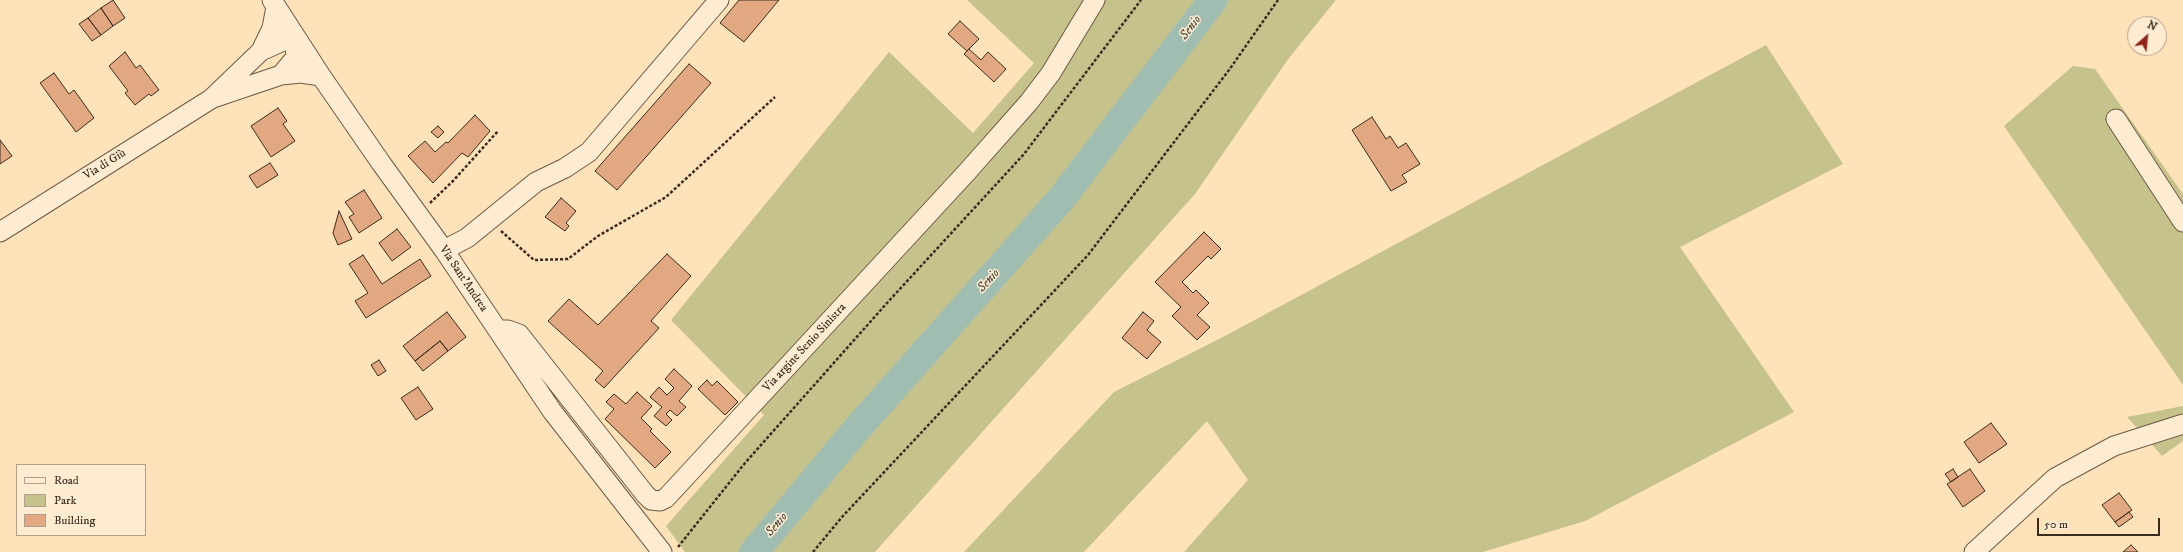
<!DOCTYPE html>
<html>
<head>
<meta charset="utf-8">
<style>
	body { margin:0 }
	#map { position:relative; width:2183px; height:552px; overflow:hidden; background:#fee2b9; font-family:"IM FELL DW Pica",serif }
	canvas { display:block }
	.legend { position:absolute; left:16px; top:464px; width:130px; height:72px; box-sizing:border-box; background:#feecd2; border:1px solid #b09f8a; margin:0; padding:5px 7px; list-style:none; font-size:12px; color:#3a2c1e }
	.legend li { display:flex; align-items:center; gap:8px; height:20px }
	.legend b { width:20px; border:1px solid #b09f8a }
	.north { position:absolute; left:2127px; top:16px; width:40px; height:40px; box-sizing:border-box; background:#feecd2; border:1px solid #b09f8a; border-radius:50%; rotate:27deg; font-size:11px; font-weight:700; line-height:16px; text-align:center; color:#3a2c1e }
	.north::after { content:''; display:block; margin:auto; width:14px; height:18px; background:#8f2418; clip-path:polygon(50% 0,100% 100%,50% 72%,0 100%) }
	.scale { position:absolute; left:2037px; top:518px; width:123px; height:18px; box-sizing:border-box; border:2px solid #3a2c1e; border-top:0; padding-left:5px; font-size:12px; line-height:14px; white-space:nowrap; color:#3a2c1e; -webkit-text-stroke:3px #feecd2; paint-order:stroke }
</style>
</head>
<body>
<div id="map">
<canvas width="2183" height="552"></canvas>
<ul class="legend">
<li><b style="height:5px;background:#feecd2"></b>Road</li>
<li><b style="height:11px;background:#c6c28b"></b>Park</li>
<li><b style="height:11px;background:#e2a882"></b>Building</li>
</ul>
<div class="north">N</div>
<div class="scale">50 m</div>
</div>
<script>
const context = document.querySelector('canvas').getContext('2d');
context.lineJoin = 'round';
function fill(path, color) { context.fillStyle = color; context.fill(path, 'evenodd'); }
const shape = rows => new Path2D(rows.map(r => 'M' + r).join(''));
function trace(path, color, width, dash) { context.strokeStyle = color; context.lineWidth = width; context.lineCap = dash ? 'butt' : 'round'; context.setLineDash(dash || []); context.stroke(path); }
function write(font, color, halo, rows, align = 'center') {
  context.font = font + ' "IM FELL DW Pica",serif'; context.lineWidth = 3; context.setLineDash([]); context.textBaseline = 'middle'; context.strokeStyle = halo; context.fillStyle = color; for (const [text, x, y, turn = 0] of rows) {
    context.save(); context.translate(x, y); context.rotate((+turn || 0) * Math.PI / 180); context.textAlign = isNaN(turn) ? turn : align; if (halo) context.strokeText(text, 0, 0); context.fillText(text, 0, 0); context.restore();
  }
}
const green = shape([
	[967,0,1336,0,1289,58,1195,194,875,552,685,552,666,526,764,415,671,320,889,52,973,133,1034,63],
	[1766,45,1843,164,1680,247,1794,412,1585,521,1483,552,1184,552,1248,480,1207,421,1084,552,964,552,1114,392,1223,337],
	[2073,66,2095,69,2183,194,2183,385,2004,126],
	[2183,406,2183,441,2162,456,2127,417]
]);
const river = shape([
	[754,552,856,430,1061,199,1213,0]
]);
const building = shape([
	[113,0,125,18,113,26,101,8,113,0],
	[739,0,779,0,744,42,720,23,739,0],
	[101,8,113,26,101,35,88,18,101,8],
	[88,18,101,35,92,41,79,24,88,18],
	[960,21,979,39,967,51,948,34,960,21],
	[969,49,981,60,988,52,1006,69,994,82,964,54,969,49],
	[125,52,136,68,140,65,159,90,151,96,149,94,135,105,125,93,128,91,109,66,125,52],
	[689,64,711,83,617,190,595,171,689,64],
	[54,73,69,94,74,90,94,118,76,132,40,83,54,73],
	[278,108,287,121,283,124,295,141,271,157,251,126,278,108],
	[475,115,490,131,468,157,462,153,433,183,408,156,425,141,435,152,446,142,448,143,475,115],
	[1372,117,1386,139,1390,136,1398,148,1406,143,1420,164,1402,175,1407,182,1391,191,1352,130,1372,117],
	[438,126,444,132,438,138,431,132,438,126],
	[0,140,12,156,0,164,0,140],
	[270,163,278,175,257,188,249,176,270,163],
	[364,190,382,218,359,233,349,217,354,214,345,202,364,190],
	[561,198,576,211,566,223,569,226,565,231,545,217,561,198],
	[339,211,352,239,338,245,333,233,339,211],
	[397,229,411,247,392,261,379,243,397,229],
	[1204,232,1221,249,1211,259,1208,256,1182,282,1193,293,1196,290,1209,303,1197,315,1210,327,1197,340,1172,316,1181,307,1155,282,1204,232],
	[667,254,691,276,651,321,659,328,604,388,595,380,603,371,548,321,569,299,598,325,667,254],
	[363,255,382,284,420,259,431,276,366,318,355,301,368,293,349,264,363,255],
	[447,312,466,337,448,351,440,341,415,361,403,346,447,312],
	[1143,312,1154,321,1147,330,1161,342,1147,359,1122,338,1143,312],
	[440,341,448,351,423,371,415,361,440,341],
	[379,360,386,371,378,376,371,365,379,360],
	[674,369,692,386,679,401,686,407,677,416,670,410,666,414,672,420,666,426,654,416,662,407,650,397,659,387,667,395,674,388,665,379,674,369],
	[707,380,712,386,717,381,738,402,725,415,698,389,707,380],
	[418,387,433,409,416,420,401,398,418,387],
	[637,392,652,406,641,418,652,429,650,431,671,452,655,468,605,419,614,409,606,402,614,394,626,404,637,392],
	[1991,423,2007,444,1979,463,1964,442,1991,423],
	[1953,469,1958,477,1951,482,1945,474,1953,469],
	[1970,469,1985,491,1963,507,1947,484,1970,469],
	[2119,493,2132,510,2115,522,2102,505,2119,493],
	[2129,512,2133,517,2119,527,2115,522,2129,512],
	[2131,545,2138,552,2123,552,2131,545]
]);
const path = shape([
	[430,203,453,181,498,131],
	[501,231,534,260,568,259,598,236,666,197,775,97],
	[678,547,745,463,887,303,1024,154,1141,0],
	[813,552,842,517,1088,255,1229,70,1278,0]
]);
const minor = shape([
	[272,0,321,76,381,163,444,250,552,411,662,552],
	[261,51,272,28,276,7],
	[216,97,281,75,301,73,321,76],
	[2116,119,2183,222],
	[0,232,211,99,261,51,294,36,296,57,281,75],
	[444,250,467,238,536,182,565,168,589,152,719,0],
	[498,330,508,330,519,334,645,494,651,500,660,501,666,498,967,172,1029,102,1051,73,1095,0],
	[1974,552,2055,478,2114,446,2183,424]
]);
const streetNames = [
	["Via di Giù",105,165,-32],
	["Via Sant'Andrea",463,279,56],
	["Via argine Senio Sinistra",805,348,-47]
];
const waterNames = [
	["Senio",1191,28,-53],
	["Senio",989,281,-48],
	["Senio",777,525,-50]
];
fill(green, '#c6c28b');
trace(river, '#a0bdb2', 29);
fill(building, '#e2a882');
trace(building, '#3a2c1e', 1);
trace(minor, '#6b5a45', 21);
trace(path, '#3a2c1e', 2.5, [3, 2]);
trace(minor, '#feecd2', 19);
write('12px', '#3a2c1e', '#feecd2', streetNames);
write('italic 13px', '#545043', '#feecd2', waterNames);
</script>
</body>
</html>
